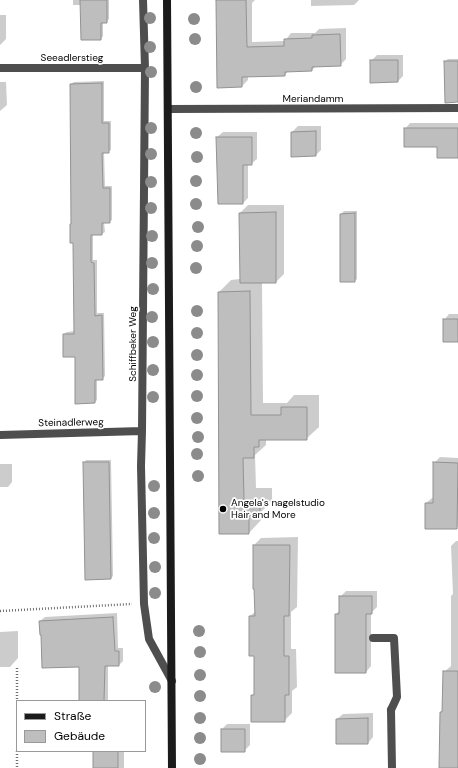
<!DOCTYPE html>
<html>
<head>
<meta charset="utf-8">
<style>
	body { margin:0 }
	#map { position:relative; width:458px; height:768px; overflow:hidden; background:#fff; font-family:"DM Sans",sans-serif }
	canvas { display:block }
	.legend { position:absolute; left:16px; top:700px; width:130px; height:52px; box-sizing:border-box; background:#fff; border:1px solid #999; margin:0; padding:5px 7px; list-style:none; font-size:12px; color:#000 }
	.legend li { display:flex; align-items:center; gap:8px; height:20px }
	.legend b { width:20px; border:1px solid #999 }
</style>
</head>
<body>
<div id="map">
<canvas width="458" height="768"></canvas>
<ul class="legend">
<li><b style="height:5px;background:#1b1b1b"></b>Straße</li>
<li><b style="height:11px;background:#bebebe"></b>Gebäude</li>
</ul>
</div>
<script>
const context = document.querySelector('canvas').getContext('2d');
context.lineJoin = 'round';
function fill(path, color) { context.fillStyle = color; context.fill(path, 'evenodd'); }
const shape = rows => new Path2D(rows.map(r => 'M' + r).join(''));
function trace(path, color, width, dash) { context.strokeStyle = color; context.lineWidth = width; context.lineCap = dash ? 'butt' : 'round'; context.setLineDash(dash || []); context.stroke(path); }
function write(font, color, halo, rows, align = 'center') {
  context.font = font + ' "DM Sans",sans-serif'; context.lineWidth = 3.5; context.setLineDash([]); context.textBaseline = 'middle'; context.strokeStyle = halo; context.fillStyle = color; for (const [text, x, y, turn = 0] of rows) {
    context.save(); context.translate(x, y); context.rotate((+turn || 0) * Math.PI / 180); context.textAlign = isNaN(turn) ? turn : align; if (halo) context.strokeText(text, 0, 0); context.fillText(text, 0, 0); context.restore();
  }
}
const shadow = shape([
	[73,0,109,0,109,19,106,22,103,22,103,36,101,39,82,5,73,5],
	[217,0,255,0,252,3,252,42,285,41,291,33,315,33,319,29,346,28,346,59,340,65,316,66,312,70,289,70,285,75,248,76,248,80,242,86,218,87],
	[311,0,359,0,354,5,311,6],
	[0,15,6,15,6,39,0,45],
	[377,55,403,55,403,76,398,81,371,61],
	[448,59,458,59,458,82,445,61],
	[104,81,104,121,111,121,111,150,108,152,104,152,105,186,112,186,112,220,109,222,104,222,105,232,102,234,93,234,93,260,97,260,97,313,104,313,105,376,102,379,97,379,97,400,95,402,76,356,64,334,67,332,75,331,71,84,74,82],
	[0,82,6,82,7,105,0,111],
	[410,123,458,123,458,157,405,129],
	[298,126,321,126,321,150,316,155,292,132],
	[223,132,257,132,257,159,251,164,248,164,248,198,243,203,217,137],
	[248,205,284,205,284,274,276,282,262,282,263,403,287,403,294,395,319,395,319,427,306,439,266,439,266,445,255,455,256,488,272,488,272,501,261,512,261,520,249,533,220,533,219,292,231,280,240,279,240,213],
	[344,211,357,211,357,279,355,281,341,214],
	[449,314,458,314,458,341,444,320],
	[440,457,458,458,458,526,456,528,426,503,432,498,434,498,434,463],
	[86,460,111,460,113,576,111,578,84,463],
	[0,464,12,464,12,482,8,487,0,487],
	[298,537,297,607,291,612,291,649,296,649,297,687,292,691,292,713,284,721,252,696,255,693,255,655,250,616,256,611,254,545,261,538],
	[456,541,458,541,458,768,440,768,441,712,443,710,444,672,451,666,451,596,453,594,451,546],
	[346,591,377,591,377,607,371,613,371,666,366,672,336,614,340,610,340,597],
	[117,613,118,648,123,648,123,661,119,665,108,665,108,701,80,701,80,666,40,621,45,617],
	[18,631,18,658,10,667,0,667,0,632],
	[373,713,373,737,368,743,337,719,343,714],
	[227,724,250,724,250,745,245,750,222,729],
	[94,751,124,751,124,768,94,768]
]);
const building = shape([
	[80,0,107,0,107,23,101,23,101,40,81,40,80,0],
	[216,0,246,0,247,47,284,46,284,39,312,38,312,35,340,34,341,66,312,67,312,71,285,72,285,76,242,77,242,87,217,88,216,0],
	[370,60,398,60,398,82,370,83,370,60],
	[444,61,458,61,458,102,445,103,444,61],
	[102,83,102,123,109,123,109,153,102,153,103,188,110,188,110,223,102,223,102,235,91,235,91,262,94,263,95,316,102,315,103,380,95,380,95,403,75,404,75,357,63,357,63,334,74,334,73,243,70,243,70,224,71,224,70,84,102,83],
	[404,128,458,128,458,158,437,158,437,147,404,147,404,128],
	[316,131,316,156,291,157,291,132,316,131],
	[216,137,252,137,252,165,243,165,243,204,218,204,216,137],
	[276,212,276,283,240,283,239,213,276,212],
	[355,213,355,282,340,282,340,214,355,213],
	[250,291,251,415,281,415,281,407,307,407,307,440,259,440,259,447,254,447,254,458,243,458,244,500,260,500,260,515,249,515,249,534,219,534,218,292,250,291],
	[443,319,458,319,458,342,443,342,443,319],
	[83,462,109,462,111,579,85,580,83,462],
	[433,462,458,463,457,529,425,529,425,503,433,503,433,462],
	[253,545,290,545,289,616,284,616,284,656,289,656,289,695,285,695,285,722,251,722,251,695,254,695,254,656,249,656,249,616,255,616,254,589,253,589,253,545],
	[339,596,372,596,372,614,366,614,366,673,335,673,335,614,339,614,339,596],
	[113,617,115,651,119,651,119,666,105,666,104,701,79,701,79,667,42,668,41,635,40,635,39,621,113,617],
	[443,671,458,671,458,768,439,768,440,712,442,712,443,671],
	[368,718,368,744,336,744,336,719,368,718],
	[221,729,245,729,245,752,221,752,221,729],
	[93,751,118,751,118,768,93,768,93,751]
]);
const path = shape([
	[0,611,132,604],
	[17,668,17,701],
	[17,751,17,768]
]);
const lane = shape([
	[373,638,394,638,397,697,391,710]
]);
const street = shape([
	[143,0,145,68,142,431,141,466,144,604,149,639,172,681],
	[0,68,145,68],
	[168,109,458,108],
	[0,435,142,431],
	[391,710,392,768]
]);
const secondary = shape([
	[167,0,172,768]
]);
const trees = [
	[150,18],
	[194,19],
	[195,39],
	[150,47],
	[151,72],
	[196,87],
	[151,128],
	[196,133],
	[151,154],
	[197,157],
	[196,181],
	[151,182],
	[196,204],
	[151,208],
	[198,227],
	[152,236],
	[197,246],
	[152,263],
	[196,268],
	[153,289],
	[197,311],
	[152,317],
	[197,333],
	[153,342],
	[197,355],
	[153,370],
	[197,375],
	[197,396],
	[153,397],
	[197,418],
	[198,437],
	[197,454],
	[198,476],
	[154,486],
	[154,513],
	[154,538],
	[155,567],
	[155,593],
	[199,631],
	[200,652],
	[200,675],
	[155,687],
	[200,696],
	[200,718],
	[200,738],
	[200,759]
];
const markers = [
	[223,509,4,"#000"]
];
const streetNames = [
	["Seeadlerstieg",72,58],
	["Meriandamm",313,99],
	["Schiffbeker Weg",133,344,-90],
	["Steinadlerweg",71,423,-1]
];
const poiNames = [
	["Angela's nagelstudio",231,503],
	["Hair and More",231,515]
];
fill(shadow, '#0003');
fill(building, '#bebebe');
trace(building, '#929292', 1);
trace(path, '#707070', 2.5, [1, 2]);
trace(lane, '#4e4e4e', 8);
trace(street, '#4e4e4e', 8);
trace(secondary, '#1b1b1b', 8);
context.fillStyle = '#8b8b8b';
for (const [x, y] of trees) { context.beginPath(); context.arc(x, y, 6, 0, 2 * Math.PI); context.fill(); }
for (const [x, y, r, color] of markers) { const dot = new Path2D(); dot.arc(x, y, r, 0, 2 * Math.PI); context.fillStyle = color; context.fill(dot); trace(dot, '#fff', 1.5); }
write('10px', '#000', '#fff', streetNames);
write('10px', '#000', '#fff', poiNames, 'left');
</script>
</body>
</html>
